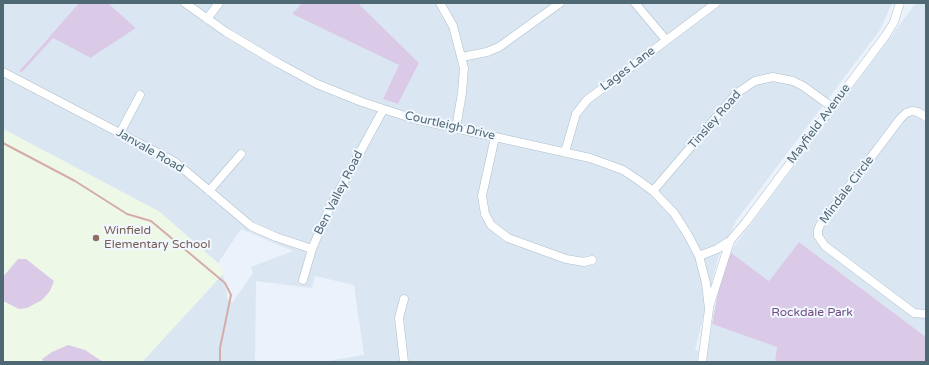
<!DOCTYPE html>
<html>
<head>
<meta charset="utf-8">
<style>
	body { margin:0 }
	#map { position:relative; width:929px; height:365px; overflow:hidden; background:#ebf2fb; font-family:"Varela Round",sans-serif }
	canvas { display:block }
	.frame { position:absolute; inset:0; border:4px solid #4f6974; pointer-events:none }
</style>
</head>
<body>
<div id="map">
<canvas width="929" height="365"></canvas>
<div class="frame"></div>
</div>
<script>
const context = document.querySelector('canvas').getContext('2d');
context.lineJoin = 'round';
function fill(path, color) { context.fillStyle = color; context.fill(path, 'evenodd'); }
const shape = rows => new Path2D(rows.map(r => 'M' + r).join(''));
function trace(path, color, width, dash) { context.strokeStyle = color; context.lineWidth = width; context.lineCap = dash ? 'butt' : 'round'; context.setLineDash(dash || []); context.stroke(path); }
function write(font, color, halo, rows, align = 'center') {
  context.font = font + ' "Varela Round",sans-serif'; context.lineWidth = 4; context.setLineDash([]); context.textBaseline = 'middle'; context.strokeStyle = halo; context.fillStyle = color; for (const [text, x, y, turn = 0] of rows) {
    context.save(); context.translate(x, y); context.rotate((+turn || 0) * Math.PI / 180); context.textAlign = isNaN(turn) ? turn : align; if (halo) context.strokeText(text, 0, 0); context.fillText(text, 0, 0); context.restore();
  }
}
const residential = shape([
	[3,3,79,3,19,70,53,38,92,58,136,28,108,3,302,3,292,14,400,65,383,99,398,104,419,63,358,3,892,3,880,30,736,221,718,258,695,350,699,351,697,362,321,362,364,355,354,285,315,276,312,288,256,281,255,362,142,362,223,274,228,301,232,303,253,273,251,267,293,251,241,229,218,263,160,212,3,129],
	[916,3,926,3,926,337,799,242,769,281,730,252],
	[712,324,778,347,775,362,706,362]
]);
const education = shape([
	[3,129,160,212,222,267,223,274,142,362,3,362]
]);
const green = shape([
	[79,3,108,3,136,28,91,58,53,38,22,72,19,71],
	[302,3,358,3,419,63,398,104,383,99,399,65,292,14],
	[799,242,926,337,926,362,775,362,777,347,712,324,719,287,730,252,769,281],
	[18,259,26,259,54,281,50,291,42,300,27,308,19,309,3,301,3,277],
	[68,345,85,350,103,362,44,362,42,359,52,352]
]);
const stream = shape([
	[3,143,75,181,127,214,151,221,225,283,231,295,220,348,220,362]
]);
const minor = shape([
	[185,3,226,32,278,63,317,84,362,102,414,119,590,158,623,170,638,180,653,191,674,213,688,235,699,256,706,283,709,309,702,362],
	[440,3,453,26,464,68,462,93,456,128],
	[635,3,666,40],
	[207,19,219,3],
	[462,57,487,52,499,47,560,3],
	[3,72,175,162,251,226,276,237,312,249],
	[926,117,918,112,912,111,906,113,900,119,820,225,818,230,818,236,825,246,914,313,926,314],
	[120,133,140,95],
	[495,137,482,196,485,214,491,225,508,238,566,259,584,262,592,260],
	[565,152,576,114,587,100,716,3],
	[209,191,241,154],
	[653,191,737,93,755,81,773,77,793,81,803,86,832,107],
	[699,256,717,249,730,241,746,222,886,35,894,22,900,3],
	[303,280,312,249,329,209,383,110],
	[710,304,730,241],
	[404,362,399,318,404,299]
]);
const markers = [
	[96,238,4,"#8d6e63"]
];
const streetNames = [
	["Lages Lane",628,69,-37],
	["Tinsley Road",715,120,-49],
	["Mayfield Avenue",819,124,-53],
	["Courtleigh Drive",450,126,13],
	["Janvale Road",150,151,30],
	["Mindale Circle",847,190,-53],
	["Ben Valley Road",339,193,-63]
];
const educationNames = [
	["Winfield",104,231],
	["Elementary School",104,245]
];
const parkNames = [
	["Rockdale Park",812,313]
];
fill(residential, '#dae6f2');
fill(education, '#eef8e7');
fill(green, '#dacae8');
trace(stream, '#d5aca7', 2);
trace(minor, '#aebfca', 9);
trace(minor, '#fff', 8);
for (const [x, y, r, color] of markers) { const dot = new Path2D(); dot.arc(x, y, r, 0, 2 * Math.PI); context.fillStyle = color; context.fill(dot); trace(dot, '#f1f7fe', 1.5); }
write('12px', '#4f6974', '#f1f7fe', streetNames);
write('12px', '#785e54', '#f1f7fe', educationNames, 'left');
write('12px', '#724e85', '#f1f7fe', parkNames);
</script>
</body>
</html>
